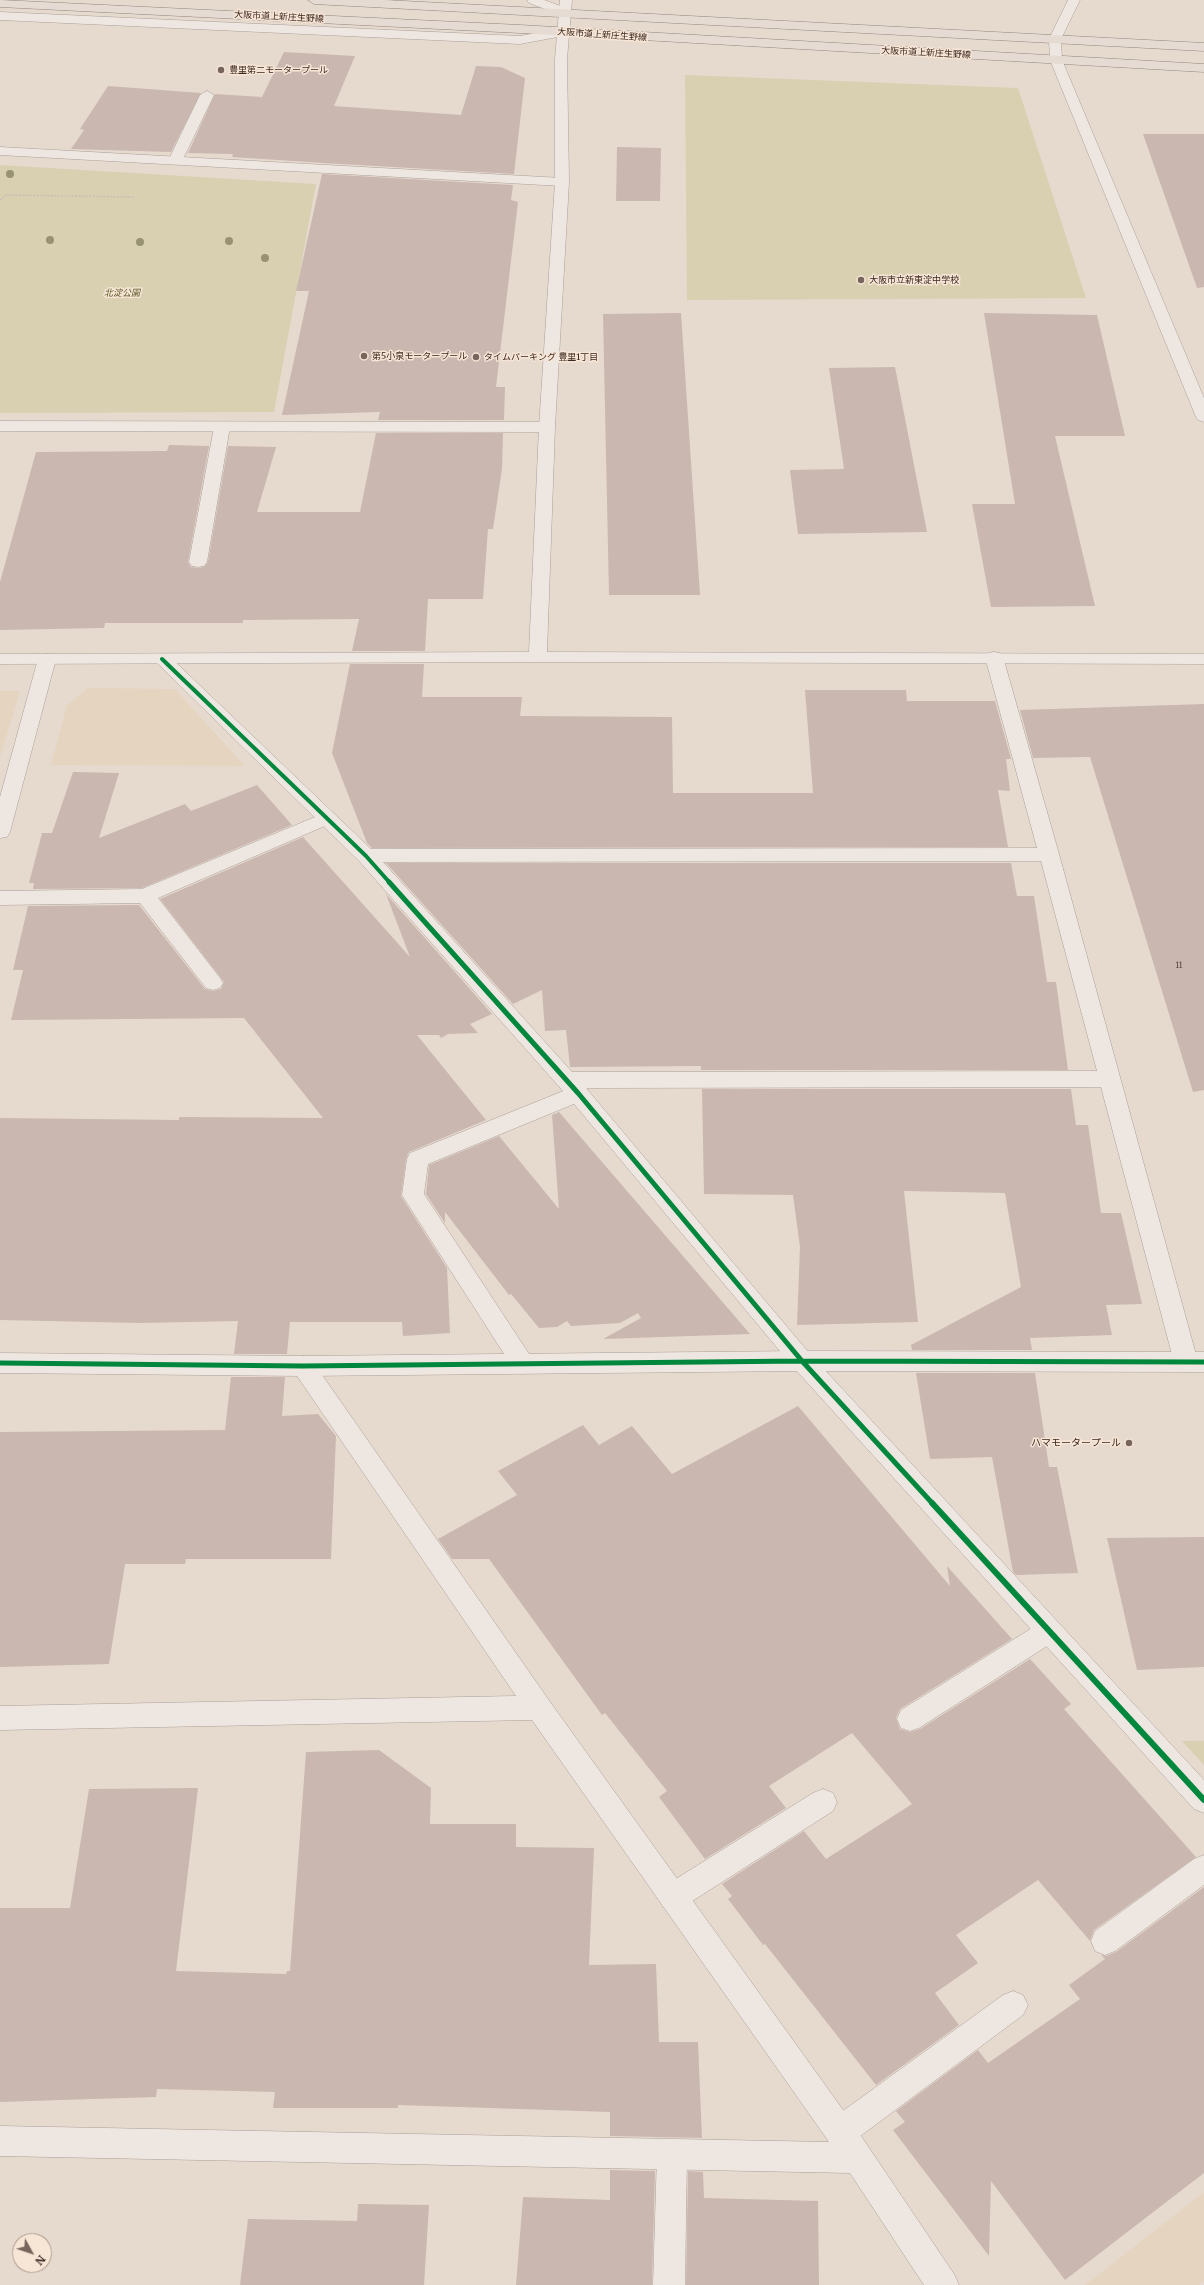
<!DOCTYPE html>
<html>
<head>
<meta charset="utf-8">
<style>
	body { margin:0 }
	#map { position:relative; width:1204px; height:2285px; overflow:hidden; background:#e6dacf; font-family:Merriweather,serif }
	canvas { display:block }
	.north { position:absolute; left:12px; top:2233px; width:40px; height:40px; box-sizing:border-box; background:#f7e5d6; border:1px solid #ac998d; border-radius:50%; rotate:130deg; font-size:11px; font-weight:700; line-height:16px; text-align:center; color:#3b261f }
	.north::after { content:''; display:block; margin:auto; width:14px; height:18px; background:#77655d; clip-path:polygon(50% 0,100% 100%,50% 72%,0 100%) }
</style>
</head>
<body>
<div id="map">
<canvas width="1204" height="2285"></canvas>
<div class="north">N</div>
</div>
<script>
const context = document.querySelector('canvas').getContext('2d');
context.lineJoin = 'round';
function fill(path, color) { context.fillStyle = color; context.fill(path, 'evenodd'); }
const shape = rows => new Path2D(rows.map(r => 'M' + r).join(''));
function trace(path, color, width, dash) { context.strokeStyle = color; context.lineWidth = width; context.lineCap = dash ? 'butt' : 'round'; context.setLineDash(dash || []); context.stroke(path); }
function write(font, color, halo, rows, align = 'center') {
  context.font = font + ' Merriweather,"Noto Sans JP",serif'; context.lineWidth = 3; context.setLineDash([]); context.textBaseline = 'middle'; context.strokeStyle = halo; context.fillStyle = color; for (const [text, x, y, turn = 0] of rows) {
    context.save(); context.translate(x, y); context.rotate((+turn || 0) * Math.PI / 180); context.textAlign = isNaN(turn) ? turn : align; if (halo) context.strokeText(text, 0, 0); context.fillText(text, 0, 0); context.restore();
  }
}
const farmland = shape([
	[88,688,175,689,245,766,51,765,67,705],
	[0,691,20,691,0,758],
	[1204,2192,1204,2281,1199,2285,1085,2285]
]);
const green = shape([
	[685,75,1018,88,1086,298,687,300],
	[0,165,316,184,274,412,0,413],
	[1182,1741,1204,1741,1204,1765]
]);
const building = shape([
	[284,52,355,56,334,106,461,115,476,66,501,67,525,78,514,174,324,163,232,157,233,154,188,153,215,94,262,97],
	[108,86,201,93,171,152,71,149,84,130,80,129],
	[1143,134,1204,134,1204,287,1197,288],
	[617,147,661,148,660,201,616,201],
	[322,174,513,185,511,200,518,202,496,387,505,387,504,420,378,420,380,412,282,415,309,291,296,291],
	[681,313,700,595,609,595,603,314],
	[984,313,1097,315,1125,436,1055,436,1095,606,991,607,972,504,1015,504],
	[895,367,927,532,798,534,790,470,844,469,829,368],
	[376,433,503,433,502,469,493,529,488,529,483,599,428,599,425,651,352,651,359,619,243,620,243,623,105,623,104,628,0,630,0,582,36,452,167,451,169,445,209,446,188,562,191,567,198,568,204,567,208,562,228,446,276,447,257,512,360,512],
	[350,664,424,664,422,697,522,697,520,716,672,717,673,793,813,793,805,690,906,690,907,701,995,701,1011,759,1006,759,1010,791,998,790,1008,847,372,848,367,843,332,753],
	[1204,704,1204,1090,1193,1092,1090,757,1033,758,1020,710],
	[73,772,119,773,99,838,185,804,191,811,257,785,292,825,142,888,33,889,34,883,29,883,42,833,52,833],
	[303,837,410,957,386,894,492,1014,470,1024,478,1033,448,1034,441,1038,439,1035,417,1035,486,1120,409,1152,406,1159,401,1196,447,1268,450,1333,403,1336,402,1322,290,1322,287,1354,234,1354,238,1321,140,1323,0,1320,0,1118,179,1120,179,1117,323,1118,244,1018,11,1020,23,970,13,970,28,906,139,905,205,989,213,991,221,989,224,982,160,899],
	[386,863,1011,863,1017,896,1034,896,1047,982,1056,982,1068,1070,701,1070,701,1066,570,1067,566,1030,545,1031,542,990,513,1004],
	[702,1089,1071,1089,1076,1125,1088,1125,1101,1213,1121,1213,1142,1304,1106,1305,1112,1335,1030,1338,1032,1350,912,1350,911,1345,1021,1287,1005,1193,904,1191,918,1322,797,1325,800,1247,793,1195,704,1194],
	[559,1112,720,1299,750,1334,603,1339,641,1318,638,1313,620,1323,571,1326,567,1321,557,1327,539,1328,511,1294,509,1295,445,1212,445,1223,426,1194,429,1165,499,1136,559,1209,552,1115],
	[916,1373,1035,1373,1049,1467,1057,1467,1078,1573,1016,1575,1013,1572,992,1457,930,1459],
	[231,1377,285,1377,282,1416,318,1414,336,1436,331,1559,186,1559,185,1564,125,1564,109,1664,0,1667,0,1432,225,1430],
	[798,1406,950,1586,947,1566,1012,1639,900,1709,896,1718,900,1729,910,1732,920,1729,1030,1659,1071,1704,1064,1709,1196,1857,1094,1930,1090,1941,1038,1880,956,1935,978,1963,935,1993,959,2025,876,2085,765,1944,763,1945,728,1899,732,1896,722,1884,804,1831,826,1859,912,1804,852,1733,769,1786,786,1808,705,1859,659,1797,667,1791,605,1713,602,1715,489,1559,452,1559,438,1539,517,1495,498,1471,583,1425,599,1445,632,1426,672,1474],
	[1204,1537,1204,1667,1137,1670,1107,1538],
	[379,1750,431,1788,430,1824,516,1824,516,1847,594,1848,589,1965,656,1964,659,2042,698,2042,702,2138,610,2136,610,2112,398,2105,398,2108,273,2108,275,2092,157,2089,156,2097,0,2102,0,1908,70,1908,89,1789,198,1788,176,1971,286,1974,287,1971,290,1971,306,1752],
	[1204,1887,1204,2173,1065,2280,991,2181,989,2256,893,2130,905,2122,896,2111,978,2050,988,2063,1080,1999,1069,1985,1105,1959,1101,1955,1106,1956,1116,1952],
	[610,2170,655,2171,652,2285,516,2285,523,2197,610,2200],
	[688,2171,703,2172,704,2198,818,2201,819,2285,686,2285],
	[358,2204,429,2205,424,2285,240,2285,248,2219,357,2221]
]);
const path = shape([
	[0,200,6,195,135,197]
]);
const service = shape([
	[207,91,214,95,182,161,180,164,170,164,168,161,200,95,207,91],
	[222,422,228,424,230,427,207,562,204,566,198,567,192,566,189,562,214,427,216,424,222,422],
	[327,812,334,814,337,818,334,822,158,898,220,978,223,983,220,988,213,990,206,988,140,903,0,905,0,891,142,889,327,812],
	[578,1085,586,1087,589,1093,586,1099,428,1164,424,1194,531,1357,535,1364,531,1371,523,1374,515,1371,402,1195,407,1159,410,1153,578,1085],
	[1049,1620,1058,1623,1062,1631,1058,1639,919,1728,910,1731,901,1728,897,1719,901,1710,1040,1623,1049,1620],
	[823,1789,833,1793,837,1802,833,1811,683,1907,673,1911,663,1907,659,1897,663,1887,813,1793,823,1789],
	[1204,1855,1204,1885,1115,1951,1105,1955,1095,1951,1091,1941,1095,1931,1194,1859,1204,1855],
	[1013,1991,1023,1995,1028,2005,1023,2015,851,2143,840,2147,829,2143,825,2132,829,2121,1003,1995,1013,1991],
	[672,2140,683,2144,687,2155,685,2285,653,2285,657,2155,661,2144,672,2140]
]);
const minor = shape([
	[527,0,544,0,569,9,571,12,569,15,561,15,529,3,527,0],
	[1068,0,1080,0,1061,39,1062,60,1204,398,1204,422,1198,420,1196,417,1050,60,1049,39,1068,0],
	[0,12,520,36,563,28,569,32,563,36,520,44,0,20,0,12],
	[0,147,562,178,569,182,562,186,0,155,0,147],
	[0,421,547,422,553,424,555,427,553,430,547,432,0,431,0,421],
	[994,652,1000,653,1003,657,1059,854,1198,1362,1194,1369,1186,1372,1178,1369,1174,1362,1101,1087,586,1088,810,1354,1204,1780,1204,1813,1194,1809,794,1368,570,1099,359,861,153,659,156,655,168,655,371,849,1037,848,985,657,988,653,994,652],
	[1041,861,1097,1071,572,1072,383,862,1041,861],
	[47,654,53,655,56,659,10,832,7,837,0,838,0,797,38,659,41,655,47,654],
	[303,1356,311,1359,548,1699,851,2121,954,2274,959,2285,924,2285,850,2173,0,2156,0,2126,829,2142,532,1720,0,1730,0,1706,516,1696,295,1373,291,1366,295,1359,303,1356]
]);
const tertiary = shape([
	[560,0,572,0,567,59,569,182,555,427,547,652,1204,654,1204,664,538,662,0,664,0,654,529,652,539,427,555,182,555,59,560,0],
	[802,1351,1204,1352,1204,1372,802,1371,303,1376,0,1373,0,1353,303,1356,802,1351]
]);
const primary = shape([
	[0,0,520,25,1204,64,1204,72,520,33,0,7,0,0],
	[308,0,385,0,1204,43,1204,51,314,4,308,0]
]);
const cyclewayFar2 = shape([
	[162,659,366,856,390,883]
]);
const cyclewayFar1 = shape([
	[389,882,578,1093,802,1361,933,1504],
	[0,1363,303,1366,802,1361,1204,1362]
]);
const cycleway = shape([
	[932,1503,1204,1800]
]);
const trees = [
	[10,174],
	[50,240],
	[229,241],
	[140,242],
	[265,258]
];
const markers = [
	[221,70,4,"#77655d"],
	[861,280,4,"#77655d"],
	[364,356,4,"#77655d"],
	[476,357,4,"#77655d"],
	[1129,1443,4,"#77655d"]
];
const numberNames = [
	["11",1179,966]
];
const farStreetnames = [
	["大阪市道上新庄生野線",279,17,3],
	["大阪市道上新庄生野線",602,35,4],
	["大阪市道上新庄生野線",926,53,3]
];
const farPoinames = [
	["豊里第二モータープール",229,70],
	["大阪市立新東淀中学校",869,280],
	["第5小泉モータープール",372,356],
	["タイムパーキング 豊里1丁目",484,357]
];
const farParknames = [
	["北淀公園",122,293]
];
const poiNames = [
	["ハマモータープール",1121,1443]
];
fill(farmland, '#e5d5c0');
fill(green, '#d9d0b1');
fill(building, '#cab7b0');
trace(service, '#ab9f98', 1);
trace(minor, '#ab9f98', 1);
trace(tertiary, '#ab9f98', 1);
trace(primary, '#91857f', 1);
trace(path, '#c7beb8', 1.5, [2, 1.5]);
fill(service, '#eee7e1');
fill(minor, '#eee7e1');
fill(tertiary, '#eee7e1');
fill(primary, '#e6dbd2');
trace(cyclewayFar2, '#00873e', 4);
trace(cyclewayFar1, '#00873e', 5);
trace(cycleway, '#00873e', 6);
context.fillStyle = '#989272';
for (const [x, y] of trees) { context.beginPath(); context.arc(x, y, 4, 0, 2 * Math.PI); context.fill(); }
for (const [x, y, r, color] of markers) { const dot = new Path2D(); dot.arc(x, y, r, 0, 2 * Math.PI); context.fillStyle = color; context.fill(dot); trace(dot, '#f7e5d6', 1.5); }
write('8px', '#5f4a43', null, numberNames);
write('9px', '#3b261f', '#f7e5d6', farStreetnames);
write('9px', '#3b261f', '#f7e5d6', farPoinames, 'left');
write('italic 9px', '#585825', '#f7e5d6', farParknames);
write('10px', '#3b261f', '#f7e5d6', poiNames, 'right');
</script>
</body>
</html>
